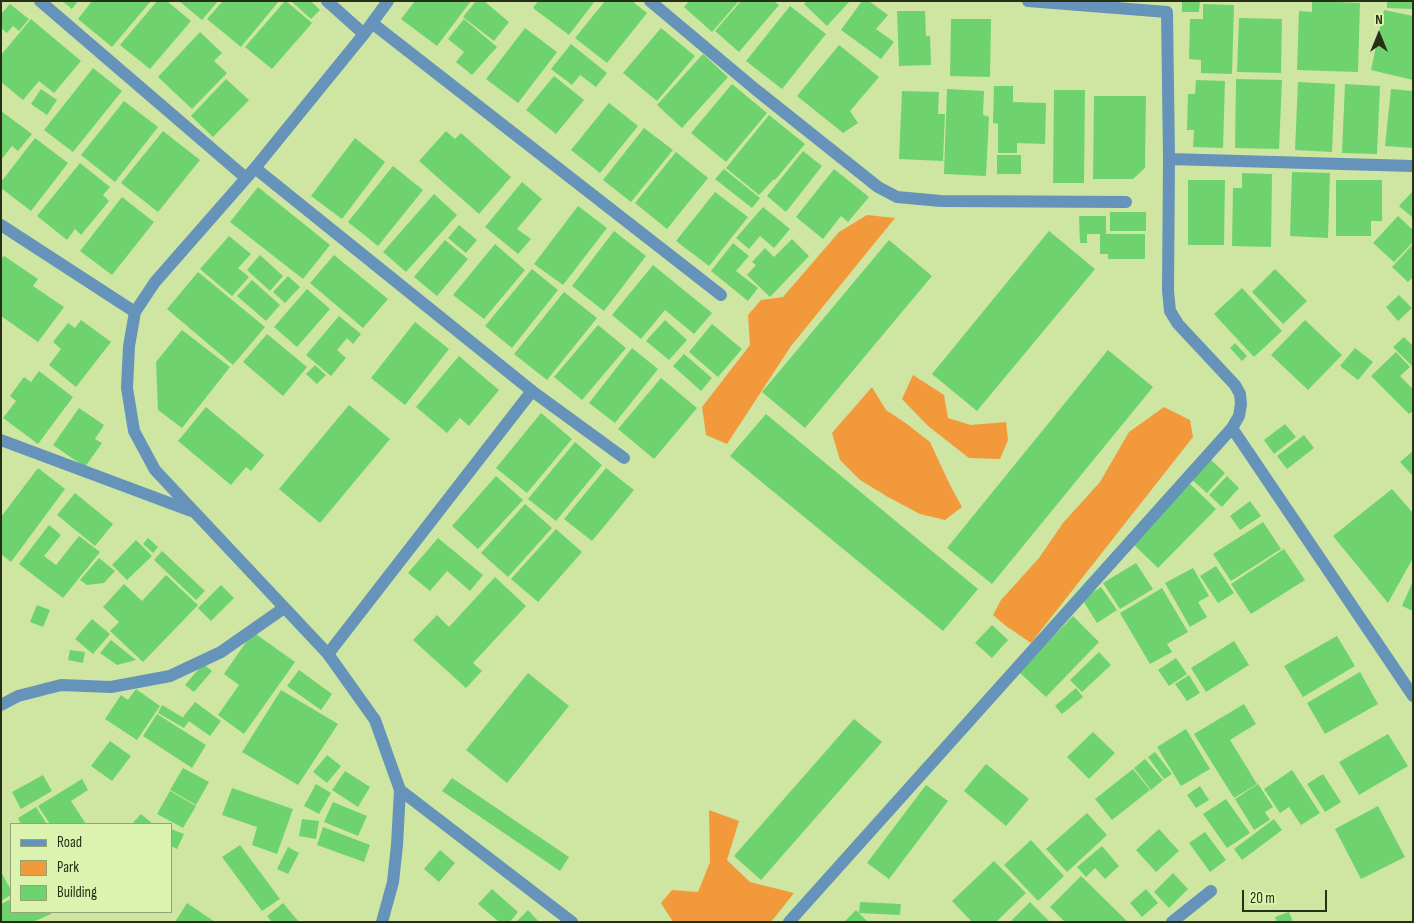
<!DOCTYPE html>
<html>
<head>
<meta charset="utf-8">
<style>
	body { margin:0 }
	#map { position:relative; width:1414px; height:923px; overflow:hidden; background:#cee6a2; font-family:"Sofia Sans Condensed",sans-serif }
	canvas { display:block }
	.frame { position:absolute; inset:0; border:2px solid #273015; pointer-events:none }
	.legend { position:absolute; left:10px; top:823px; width:162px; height:90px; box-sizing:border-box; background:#dbf3ae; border:1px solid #93a571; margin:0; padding:6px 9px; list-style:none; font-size:15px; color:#273015 }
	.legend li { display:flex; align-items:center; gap:10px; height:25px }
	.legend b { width:25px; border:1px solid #93a571 }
	.north { position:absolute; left:1354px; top:10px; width:50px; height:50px; -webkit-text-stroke:4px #dbf3ae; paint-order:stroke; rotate:0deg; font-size:14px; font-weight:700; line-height:20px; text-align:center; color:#273015 }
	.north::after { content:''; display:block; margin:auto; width:18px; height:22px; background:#273015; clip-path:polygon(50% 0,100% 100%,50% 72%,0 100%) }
	.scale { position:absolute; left:1242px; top:890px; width:85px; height:22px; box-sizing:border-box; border:2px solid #273015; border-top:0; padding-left:6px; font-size:15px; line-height:18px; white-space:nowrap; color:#273015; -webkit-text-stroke:4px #dbf3ae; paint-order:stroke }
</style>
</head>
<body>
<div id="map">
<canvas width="1414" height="923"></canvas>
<div class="frame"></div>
<ul class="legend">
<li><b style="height:6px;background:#6593b9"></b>Road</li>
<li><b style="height:14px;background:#f29a3b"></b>Park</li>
<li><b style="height:14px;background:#6ed36e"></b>Building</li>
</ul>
<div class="north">N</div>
<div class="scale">20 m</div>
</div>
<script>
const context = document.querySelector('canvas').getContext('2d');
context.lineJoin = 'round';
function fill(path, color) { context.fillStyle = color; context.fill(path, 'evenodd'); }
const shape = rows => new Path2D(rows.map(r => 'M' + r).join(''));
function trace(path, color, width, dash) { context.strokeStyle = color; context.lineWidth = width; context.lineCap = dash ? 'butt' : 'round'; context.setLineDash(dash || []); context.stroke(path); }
const green = shape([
	[867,215,895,218,791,346,727,444,706,435,702,407,750,345,748,315,761,300,783,297,839,232],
	[913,375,944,395,948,418,971,425,1006,422,1008,440,1000,459,969,458,928,426,902,399],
	[872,387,886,410,907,424,930,442,950,485,962,507,945,520,920,514,888,497,860,480,840,460,832,433],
	[1164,407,1190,420,1193,437,1031,643,1006,626,993,615,1001,600,1039,558,1063,523,1100,482,1129,432],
	[709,810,739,821,727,860,750,882,794,893,771,922,673,922,661,903,672,890,698,892,710,862]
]);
const building = shape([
	[62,1,78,1,72,9],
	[92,1,151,1,112,47,78,19],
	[157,1,167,1,191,21,150,69,120,45],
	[179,1,218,1,202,20],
	[223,1,279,1,241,47,207,19],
	[285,1,286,1,312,23,272,69,245,47],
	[291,1,311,1,320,10,311,19],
	[415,1,471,1,437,46,401,19],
	[476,1,484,1,509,22,494,41,463,17],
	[538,1,595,1,569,35,533,8],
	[605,1,632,1,647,13,607,63,575,38],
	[689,1,739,1,712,32,684,7],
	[741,1,774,1,779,5,739,52,715,31],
	[807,1,850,1,827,26,804,4],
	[862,1,869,1,888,15,876,29,894,42,881,59,841,30],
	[1182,1,1200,1,1199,12,1182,12],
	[1312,1,1360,3,1358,72,1297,70,1299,11,1312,12],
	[1387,1,1413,1,1413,9,1387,8],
	[10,4,29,19,19,31,13,26,7,33,1,28,1,14],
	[1203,4,1234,5,1232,74,1201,73,1201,60,1189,59,1190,19,1203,19],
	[790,6,826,34,782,89,746,61],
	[1384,10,1413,16,1413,80,1371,70],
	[897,11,925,11,926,36,930,36,931,65,899,66],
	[1239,18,1282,19,1281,73,1237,72],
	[31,19,81,61,54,93,39,81,23,100,1,82,1,55],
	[464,19,497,47,472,75,456,62,464,52,448,39],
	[951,19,991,19,990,77,950,76],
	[525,28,557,52,518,103,486,79],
	[661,28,695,56,657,101,623,73],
	[200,32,222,53,214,61,227,73,192,109,158,77],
	[571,44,607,73,596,87,580,75,572,85,551,69],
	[839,45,879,77,850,111,858,123,843,133,797,96],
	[703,54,728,77,682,128,657,105],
	[93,68,122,91,73,152,44,130],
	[554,76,584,100,556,134,526,110],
	[226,79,249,100,213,137,191,116],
	[1236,79,1282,80,1279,149,1235,148],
	[1196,80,1225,81,1223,148,1193,147,1194,130,1187,130,1188,94,1195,94],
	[1298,82,1335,84,1332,152,1295,150],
	[732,84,767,113,726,162,691,133],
	[1345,84,1380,86,1377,154,1342,153],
	[994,86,1013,86,1013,102,1046,103,1045,144,1017,143,1017,153,998,153,998,124,993,123],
	[41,89,57,100,47,115,31,104],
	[947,89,984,91,983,115,989,117,986,176,944,174],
	[1391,89,1413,91,1413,148,1385,146],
	[1054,90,1085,90,1084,183,1053,183],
	[902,91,939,92,938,114,945,114,943,161,899,159],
	[1094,96,1146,96,1145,168,1133,179,1093,179],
	[124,101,158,127,115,182,81,155],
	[609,103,638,126,600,173,571,150],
	[1,111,32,134,18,151,12,146,1,160],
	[769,115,805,144,775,180,774,179,759,195,726,168],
	[644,128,673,150,631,202,603,180],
	[163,131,200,160,158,212,121,183],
	[446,131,455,139,461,133,511,177,479,214,419,161],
	[35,138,68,163,31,211,1,188,1,182],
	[355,138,385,162,342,219,311,196],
	[803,151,822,166,786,212,767,196],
	[676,152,708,178,667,229,635,203],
	[997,155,1021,155,1021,174,997,174],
	[80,163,110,187,103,195,109,201,81,235,75,229,67,240,37,216],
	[393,166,423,190,378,246,348,222],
	[724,169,760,198,752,208,715,179],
	[834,169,869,197,848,222,841,216,823,239,796,217],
	[1292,172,1330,173,1328,238,1290,236],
	[1242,173,1272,174,1271,247,1232,246,1233,188,1242,188],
	[1188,180,1225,180,1224,245,1188,245],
	[1336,180,1382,180,1382,221,1371,221,1371,236,1336,236],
	[522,182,542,199,517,229,531,239,518,254,485,227],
	[258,187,330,245,303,279,230,222],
	[1413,191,1413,218,1399,206],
	[715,192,748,217,709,266,676,241],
	[434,194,457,215,406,272,383,252],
	[122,197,154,222,112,275,80,251],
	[578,206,607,228,563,285,534,264],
	[763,207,790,229,774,248,760,236,749,249,736,238],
	[1110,212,1146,212,1146,231,1110,231],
	[1079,216,1106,216,1106,234,1145,234,1145,259,1108,259,1108,254,1100,254,1100,234,1087,234,1087,243,1080,243],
	[1398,216,1413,230,1413,242,1394,262,1373,243],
	[459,225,477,240,466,253,448,238],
	[614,231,646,256,604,311,572,286],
	[1049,231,1095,269,977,411,932,374],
	[229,236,251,254,238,268,249,277,232,296,200,269],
	[792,239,809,256,770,297,747,275,756,265,752,262,765,248,774,257],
	[445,240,468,259,437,296,414,277],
	[889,240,932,276,805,428,762,392],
	[733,243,749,256,736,271,758,288,748,301,711,271],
	[495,244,525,270,484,319,453,295],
	[1413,244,1413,277,1408,282,1392,267],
	[260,255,283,276,270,291,247,270],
	[334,255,388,299,363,328,310,283],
	[4,256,38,279,33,286,64,307,38,342,1,316,1,259],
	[653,265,712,313,694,334,665,310,641,339,612,315],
	[532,269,558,290,512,348,485,326],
	[1275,269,1307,301,1283,324,1252,292],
	[198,272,265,327,233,365,167,309],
	[288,276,300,287,285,303,273,292],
	[252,280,280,305,266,321,237,296],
	[1242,288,1282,331,1254,357,1214,314],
	[307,289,330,309,297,347,274,327],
	[564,292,597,318,547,380,514,354],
	[1399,295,1412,308,1398,321,1386,307],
	[339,316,361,334,353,344,347,338,337,350,346,358,331,376,306,355],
	[81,320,111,342,76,387,49,365,61,349,53,342,68,323,75,328],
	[665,320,687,340,669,360,646,341],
	[1305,320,1342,355,1308,390,1271,355],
	[415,322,449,349,405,405,371,378],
	[712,324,742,349,718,377,689,352],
	[598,325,626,348,582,400,554,377],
	[182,330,230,367,182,428,158,410,156,362],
	[267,334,307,367,283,396,243,362],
	[1404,337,1413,346,1413,367,1393,347],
	[1235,343,1247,356,1242,361,1230,348],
	[632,348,658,369,615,423,589,403],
	[1355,348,1373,362,1358,380,1340,366],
	[1108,350,1153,387,992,584,947,548],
	[1396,352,1410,367,1400,376,1413,389,1413,411,1409,414,1371,376],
	[684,354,712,378,701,391,673,366],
	[459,356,499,390,469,426,460,418,447,433,416,407],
	[315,365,326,375,317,384,306,374],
	[39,371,73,397,38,444,3,418,16,401,10,396,24,377,31,382],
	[661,378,697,408,654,459,618,429],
	[349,405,390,439,320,523,279,489],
	[206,407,264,455,251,471,246,467,231,485,178,441],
	[79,408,104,425,95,439,102,443,85,467,53,445],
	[541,413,572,439,527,493,496,468],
	[766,414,978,589,943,631,730,456],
	[1285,424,1296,437,1274,454,1264,440],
	[1304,435,1314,448,1287,469,1277,456],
	[575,442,602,465,556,521,528,499],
	[1413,451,1413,476,1400,462],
	[1210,459,1225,473,1207,493,1191,479],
	[38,468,65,489,11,562,1,554,1,517],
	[606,468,634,490,592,541,564,519],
	[496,476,523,500,478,549,452,526],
	[1227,476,1239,488,1222,507,1209,495],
	[1189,483,1216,509,1158,568,1132,543],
	[1392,489,1413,513,1413,558,1388,603,1333,536],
	[75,493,113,524,95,546,57,515],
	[1250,501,1261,516,1240,530,1230,516],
	[525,504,552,528,508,577,481,553],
	[1263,522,1281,549,1231,581,1213,554],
	[49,525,61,535,44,556,56,565,79,536,100,552,63,598,19,564],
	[556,529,582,552,538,602,511,579],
	[148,538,158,547,153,553,143,544],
	[438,538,483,575,470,591,447,571,430,591,408,573],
	[136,540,152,556,127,580,112,565],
	[1284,549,1305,580,1251,614,1231,584],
	[162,551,205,591,196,600,154,560],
	[99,558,115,571,104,583,87,585,80,580],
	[1136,563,1153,589,1120,609,1103,583],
	[1216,566,1234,593,1218,603,1200,576],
	[1193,568,1209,596,1198,602,1207,617,1190,627,1165,583],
	[166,575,198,605,143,662,110,631,119,622,103,607,124,584,142,601],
	[495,577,526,606,473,663,482,671,466,688,413,640,437,615,449,627],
	[1413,581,1413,611,1402,606],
	[221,585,234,598,211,621,198,608],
	[1101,587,1117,610,1097,623,1082,599],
	[1162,588,1188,632,1167,644,1172,652,1150,664,1120,613],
	[37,605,50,610,43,627,30,622],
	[1073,616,1099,642,1046,697,1019,672],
	[92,619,110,634,93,654,75,639],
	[992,625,1008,640,992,658,975,643],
	[253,632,295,662,244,734,218,715,239,685,224,674],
	[1337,636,1355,666,1303,697,1284,666],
	[111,640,136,660,117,665,100,653],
	[1234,641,1249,665,1206,692,1191,668],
	[70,650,85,652,83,663,68,660],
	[1099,652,1111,665,1082,692,1070,680],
	[1176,658,1187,674,1169,686,1158,670],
	[203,664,212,671,194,692,185,685],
	[299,670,332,694,321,710,287,686],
	[1360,672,1378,704,1325,734,1307,703],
	[528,673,569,706,507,783,466,750],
	[1189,675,1200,693,1187,701,1175,684],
	[1076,688,1083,697,1062,714,1055,706],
	[136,689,160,706,137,740,105,719,121,695,128,700],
	[281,690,338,724,298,785,242,752],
	[195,702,221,721,210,736,183,717],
	[1244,704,1256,724,1230,740,1257,784,1234,798,1194,734],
	[162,705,189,721,184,728,158,713],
	[157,714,206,745,192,768,143,736],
	[854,719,882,742,761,880,734,856],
	[1186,729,1210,769,1181,786,1157,747],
	[1093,732,1115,753,1089,779,1067,757],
	[1388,734,1408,766,1359,795,1339,762],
	[110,741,131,756,112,781,91,766],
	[1155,752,1172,774,1164,779,1148,757],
	[327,755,341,766,327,783,313,772],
	[1145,759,1163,780,1151,790,1134,768],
	[986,764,1029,799,1006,826,964,791],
	[183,768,209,782,196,805,170,790],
	[1133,769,1150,790,1112,820,1095,799],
	[1292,770,1320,813,1301,825,1289,807,1280,813,1264,789],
	[345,771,370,787,358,807,332,790],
	[1323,774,1341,802,1325,812,1307,784],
	[43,775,52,791,21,809,12,792],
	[452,778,569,857,560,871,442,791],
	[82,779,88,790,71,801,86,824,50,824,38,806],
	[316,784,331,793,319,814,304,806],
	[1258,784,1273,807,1265,812,1270,820,1254,830,1235,799],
	[926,785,948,801,889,879,867,863],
	[1200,786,1209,800,1196,808,1187,795],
	[232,788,293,809,277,854,252,845,257,827,222,815],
	[170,791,196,806,183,828,157,814],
	[1226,799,1250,833,1227,848,1203,814],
	[333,802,367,816,358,836,324,822],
	[1378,806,1405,857,1361,879,1335,829],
	[36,807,47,824,21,824,18,818],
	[1087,813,1107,835,1067,872,1046,849],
	[141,814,153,824,132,824],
	[302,819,319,821,316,839,299,836],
	[1274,819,1282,830,1242,860,1234,849],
	[323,827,370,845,364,862,317,845],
	[171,829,184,834,177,849,171,846],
	[1159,829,1179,851,1156,872,1136,850],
	[1205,832,1226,860,1210,872,1189,843],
	[1031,840,1064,876,1038,901,1004,865],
	[240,845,280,899,262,911,222,857],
	[1102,846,1119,866,1105,879,1095,868,1086,877,1077,867],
	[288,847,299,853,288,874,277,869],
	[440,850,455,863,439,882,424,869],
	[994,861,1026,893,996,922,972,922,952,901],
	[1,872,11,890,11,895,1,901],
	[1173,873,1188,889,1169,908,1154,892],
	[1081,876,1128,922,1065,922,1050,907],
	[492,889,518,912,510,922,499,922,478,904],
	[1146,889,1158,903,1142,917,1130,903],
	[11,899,11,912,50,912,51,914,33,922,1,922,1,904],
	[860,902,901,904,900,915,859,913],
	[1030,902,1050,922,1010,922],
	[187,903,215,922,175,922],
	[283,903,299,922,272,922,267,916],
	[528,910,539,922,516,922],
	[856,910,868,922,844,922],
	[1289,912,1293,922,1277,922,1275,917]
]);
const minor = shape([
	[40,1,246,178],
	[327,1,364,34],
	[650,1,755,89,878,187,897,197,941,201,1126,202],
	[372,23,721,295],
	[1169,159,1413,166],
	[255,168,532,391,624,458],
	[1,225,135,312],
	[1232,428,1413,696],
	[1,440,191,511],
	[328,654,532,391],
	[1,705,18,696,61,685,111,687,170,676,221,652,284,608],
	[400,790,572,922],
	[382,922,393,882,397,845,400,790,375,720,328,654,155,470,134,431,127,388,129,346,135,312,155,282,255,168,364,34,388,1],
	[789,922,1232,428,1239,416,1241,404,1240,394,1235,385,1178,324,1170,311,1168,291,1169,159,1167,12,1028,1],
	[1172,922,1211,891]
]);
fill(green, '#f29a3b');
fill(building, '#6ed36e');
trace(minor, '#6593b9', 12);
</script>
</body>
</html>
